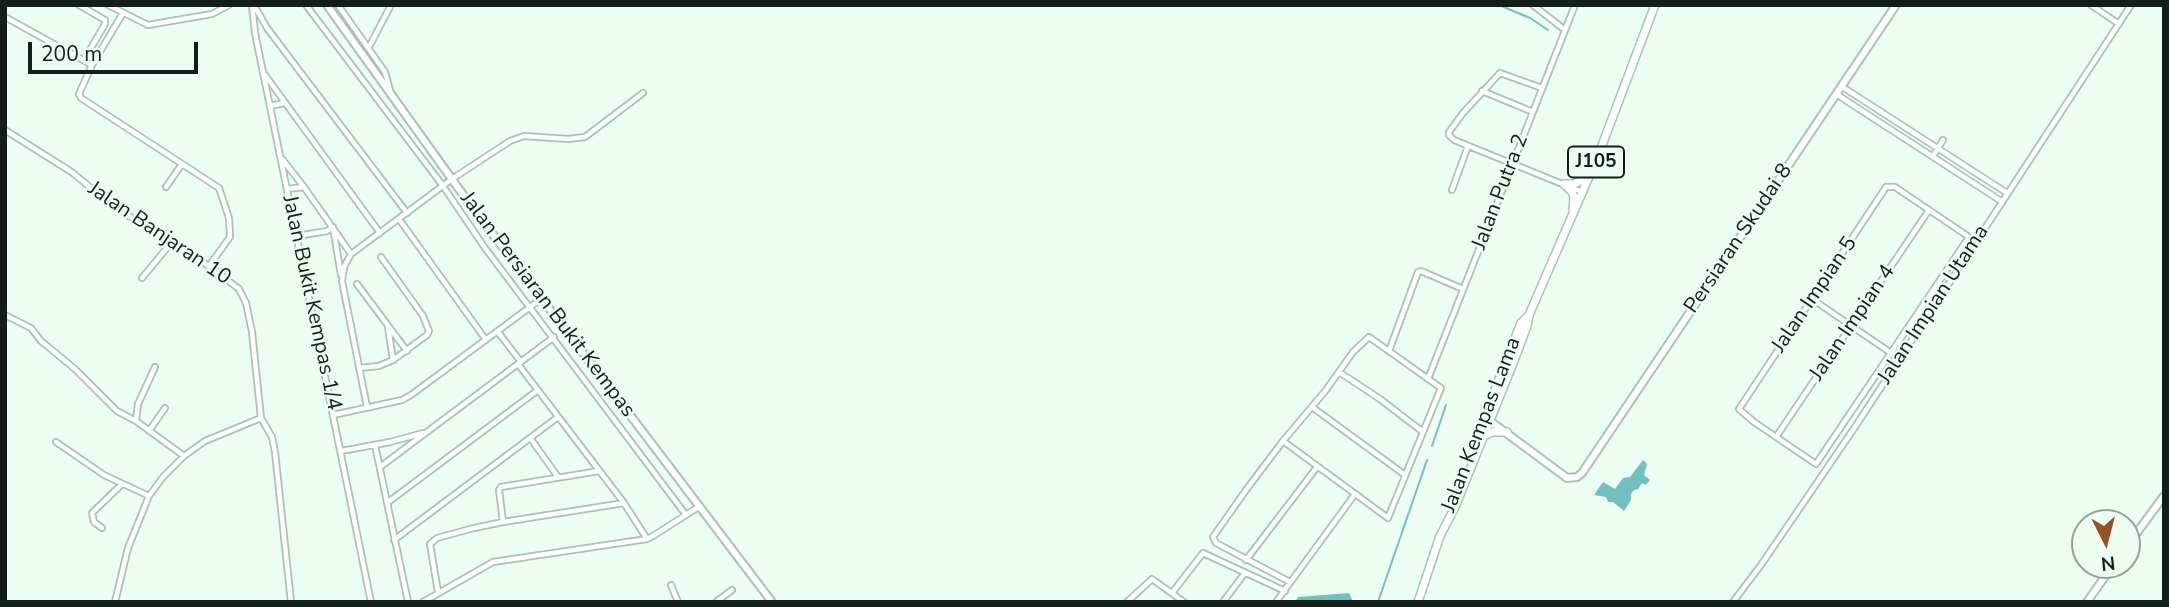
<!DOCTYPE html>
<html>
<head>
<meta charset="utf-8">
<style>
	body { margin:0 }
	#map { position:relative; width:2169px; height:607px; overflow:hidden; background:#ecfef1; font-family:"Nunito Sans",sans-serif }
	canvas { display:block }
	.frame { position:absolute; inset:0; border:7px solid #131e17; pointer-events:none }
	.north { position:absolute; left:2071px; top:509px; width:70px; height:70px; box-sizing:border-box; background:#ecfef1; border:2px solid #95a49a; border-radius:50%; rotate:174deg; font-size:19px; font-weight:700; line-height:28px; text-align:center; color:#131e17 }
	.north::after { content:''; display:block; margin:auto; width:24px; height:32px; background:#965126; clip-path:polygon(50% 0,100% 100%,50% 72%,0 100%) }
	.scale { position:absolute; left:28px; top:42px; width:170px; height:32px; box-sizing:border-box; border:4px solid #131e17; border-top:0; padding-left:9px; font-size:21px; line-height:24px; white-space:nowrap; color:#131e17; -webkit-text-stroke:5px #ecfef1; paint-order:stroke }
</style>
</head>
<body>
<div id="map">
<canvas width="2169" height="607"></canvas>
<div class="frame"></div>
<div class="north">N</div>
<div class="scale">200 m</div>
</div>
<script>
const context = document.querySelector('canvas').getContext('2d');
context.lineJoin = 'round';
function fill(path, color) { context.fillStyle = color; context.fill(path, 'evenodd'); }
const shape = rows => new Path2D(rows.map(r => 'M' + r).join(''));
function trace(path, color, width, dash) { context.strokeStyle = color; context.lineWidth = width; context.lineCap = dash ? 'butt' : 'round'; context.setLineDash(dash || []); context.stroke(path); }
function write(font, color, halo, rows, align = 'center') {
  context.font = font + ' "Nunito Sans",sans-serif'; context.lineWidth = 5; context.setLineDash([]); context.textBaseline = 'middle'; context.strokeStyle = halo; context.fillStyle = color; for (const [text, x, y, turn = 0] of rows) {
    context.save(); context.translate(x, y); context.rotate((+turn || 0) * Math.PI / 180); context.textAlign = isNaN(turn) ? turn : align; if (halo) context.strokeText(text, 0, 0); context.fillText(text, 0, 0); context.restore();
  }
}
const water = shape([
	[1643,460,1647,464,1644,475,1650,480,1646,485,1642,483,1638,489,1634,490,1631,494,1631,500,1624,511,1613,502,1608,502,1606,497,1594,495,1603,482,1615,489,1623,478,1630,477],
	[1349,593,1352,599,1351,602,1295,602,1298,597]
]);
const stream = shape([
	[1499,5,1530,18,1548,30],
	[1432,446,1446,405],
	[1378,602,1427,460]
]);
const minor = shape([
	[79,5,105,20,105,24,84,60],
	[108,5,148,25,212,14,229,5],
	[252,5,255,33,371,602],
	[254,5,267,28,407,213],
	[306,5,443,186,485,248,686,515],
	[338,5,385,72,390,90],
	[1533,5,1565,30],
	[2091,5,2119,24],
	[123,13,92,65,79,94,81,98,219,188,229,218,230,237,209,266],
	[5,17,92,65],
	[369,47,391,5],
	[265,75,380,233],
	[1841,86,2007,193],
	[1542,88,1500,73,1463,113,1449,132,1449,135,1454,140,1582,192],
	[1482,91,1533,112],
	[1836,94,2001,201],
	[270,106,284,103],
	[5,130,73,173,111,205,209,266,239,289,246,303,252,332,261,418,272,437,275,452,291,602],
	[1933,156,1943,140],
	[282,159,304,187,351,254],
	[166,187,182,164],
	[1886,187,1895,187,1969,237,1816,464,1754,422,1739,409,1886,187],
	[287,189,304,187],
	[1452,190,1468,146],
	[399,219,486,340],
	[297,236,327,231,333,227,341,275],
	[142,278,171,243],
	[357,284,407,351],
	[1812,299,1891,353],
	[5,315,31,328,41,341,75,369,117,411,136,421,184,456],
	[388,327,393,360],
	[498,332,521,362],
	[1389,351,1418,272,1421,271,1463,289],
	[518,364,624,503,647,539],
	[359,368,379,366,393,360,427,335,429,331,423,316,381,257],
	[1339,372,1380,399,1423,432],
	[1428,379,1575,5],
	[367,407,342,281,344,267,351,254,452,179,510,141,524,136,568,139,585,137,643,93],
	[1312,407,1405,475],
	[333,415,402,400,411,395,541,299],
	[136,421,138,404,155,367],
	[149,431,165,408],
	[1776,437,1929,210],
	[531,439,558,477],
	[1283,441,1388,518,1441,388,1369,337,1353,352,1326,390,1283,441,1246,490,1213,537,1216,543,1290,582],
	[56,442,104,475,149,496],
	[375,445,408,602],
	[341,451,390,442,423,433],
	[380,467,554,337],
	[387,503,538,390],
	[503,522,499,490,501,487,599,471],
	[102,528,94,522,92,513,122,484],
	[394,540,558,417],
	[1246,560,1317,467],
	[671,585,678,602],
	[438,592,430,544,437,538,474,528,503,522,624,503],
	[1172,593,1203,553,1285,591],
	[115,602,128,548,149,496,163,477,184,456,205,441,261,418],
	[423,602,493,562,647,539,653,536,700,506],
	[716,602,732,590],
	[1127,602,1152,579,1184,602],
	[1223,602,1245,573],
	[1276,602,1355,494],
	[1733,602,1761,565,1855,427,2131,5]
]);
const tertiary = shape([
	[327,5,469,203,772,602],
	[1486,418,1567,478,1577,477,1582,473,1896,5],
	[2127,546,2164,496],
	[2087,602,2113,565]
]);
const primary = shape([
	[1564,184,1572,192,1574,197,1573,209],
	[1564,184,1574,184,1582,180,1588,173],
	[1477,436,1521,323,1528,316],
	[1482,437,1492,432,1507,432],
	[1439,538,1455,507,1512,366,1527,326,1529,315,1598,156,1655,5],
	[1418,602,1440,536]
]);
const shields = [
	[1596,162,56]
];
const shieldNames = [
	["J105",1596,162]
];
const streetNames = [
	["Jalan Putra 2",1501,192,-69],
	["Jalan Banjaran 10",159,234,34],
	["Persiaran Skudai 8",1739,239,-56],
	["Jalan Impian 5",1815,295,-56],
	["Jalan Bukit Kempas 1/4",311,303,78],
	["Jalan Persiaran Bukit Kempas",547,305,53],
	["Jalan Impian Utama",1934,305,-57],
	["Jalan Impian 4",1853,323,-56],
	["Jalan Kempas Lama",1482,425,-69]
];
fill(water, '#72bfc1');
trace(stream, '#72bfc1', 2);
trace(minor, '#a8c4b1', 8);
trace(tertiary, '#a8c4b1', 10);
trace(primary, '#a8c4b1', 10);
trace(minor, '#fff', 4.5);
trace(tertiary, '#fff', 6);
trace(primary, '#fff', 7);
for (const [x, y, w] of shields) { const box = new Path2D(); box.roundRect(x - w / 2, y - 15.5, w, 31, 5); context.fillStyle = '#ecfef1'; context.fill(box); trace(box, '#131e17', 2); }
write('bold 19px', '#131e17', null, shieldNames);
write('21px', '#131e17', '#ecfef1', streetNames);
</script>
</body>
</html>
